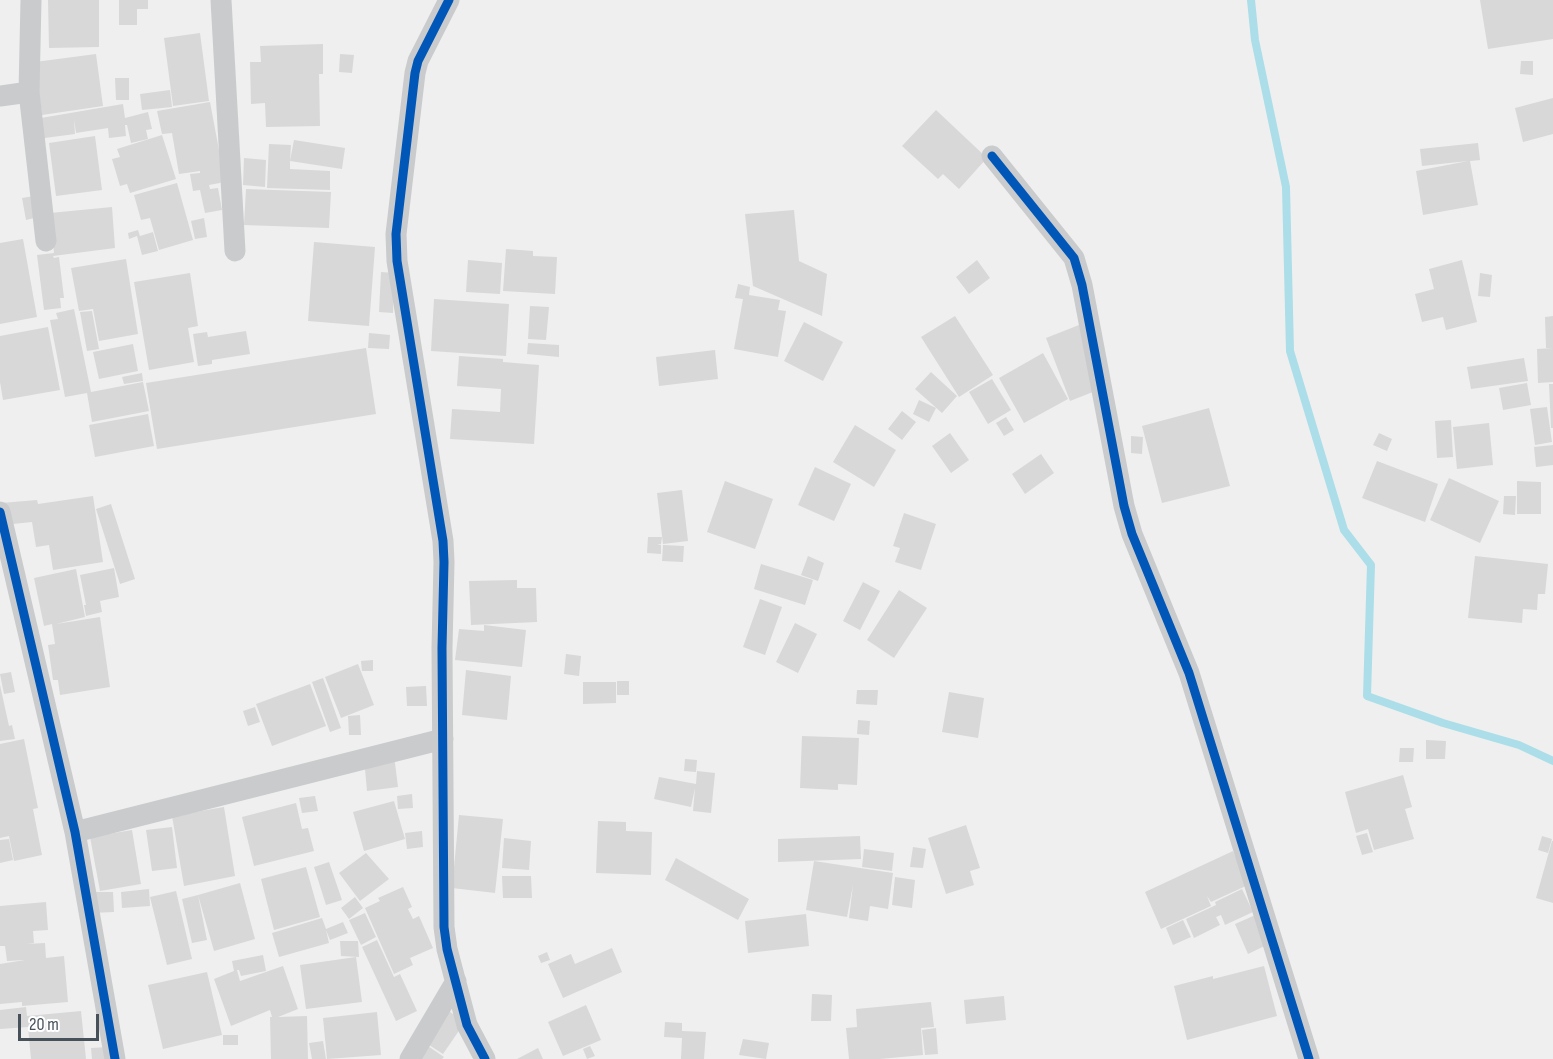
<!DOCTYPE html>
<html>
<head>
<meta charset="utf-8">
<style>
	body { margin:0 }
	#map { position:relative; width:1553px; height:1059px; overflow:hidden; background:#efefef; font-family:"Sofia Sans Condensed",sans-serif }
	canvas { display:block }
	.scale { position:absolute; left:18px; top:1014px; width:81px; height:27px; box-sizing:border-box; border:3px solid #47515a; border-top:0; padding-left:8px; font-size:18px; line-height:21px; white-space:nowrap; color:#47515a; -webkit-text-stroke:4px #fff; paint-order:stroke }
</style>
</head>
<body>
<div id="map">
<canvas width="1553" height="1059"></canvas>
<div class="scale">20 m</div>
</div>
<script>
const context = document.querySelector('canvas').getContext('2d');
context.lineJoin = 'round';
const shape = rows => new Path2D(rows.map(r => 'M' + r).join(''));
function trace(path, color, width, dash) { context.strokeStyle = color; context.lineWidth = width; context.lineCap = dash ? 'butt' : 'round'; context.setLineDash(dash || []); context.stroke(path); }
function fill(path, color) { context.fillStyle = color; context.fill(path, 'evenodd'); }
const stream = shape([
	[1251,0,1255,40,1286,187,1290,351,1344,530,1371,565,1367,696,1443,723,1519,745,1553,761]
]);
const building = shape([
	[48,0,99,0,99,47,49,48],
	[119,0,148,0,148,9,137,9,137,25,119,25],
	[1480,0,1553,0,1553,39,1488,49],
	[200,33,209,101,173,106,164,38],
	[323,44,323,74,319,74,320,126,266,127,265,103,251,104,250,62,261,62,260,46],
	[96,54,103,106,42,115,35,62],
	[340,54,354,55,352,73,339,72],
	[1521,61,1533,61,1533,75,1520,74],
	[115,78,129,78,129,100,116,100],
	[170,90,172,107,142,110,140,94],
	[1553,98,1553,134,1523,142,1515,108],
	[210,102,225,182,209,185,210,189,218,188,222,210,205,213,200,190,193,191,190,174,200,173,200,171,179,174,172,133,162,134,157,111],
	[123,104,125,118,148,112,152,129,146,130,148,139,131,143,127,125,125,125,126,136,109,138,108,128,76,133,74,119,75,134,37,139,35,119],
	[936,110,987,158,959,189,943,174,938,179,902,146],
	[162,135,176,179,130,193,127,184,120,186,112,159,120,157,117,149],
	[95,136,102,190,56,196,49,143],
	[294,140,345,148,342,169,290,161,290,169,330,171,330,190,267,188,269,144,291,145,290,161],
	[1478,143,1480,160,1470,161,1478,205,1423,215,1416,171,1468,161,1422,166,1420,149],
	[244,158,266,160,265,187,243,185],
	[177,183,193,240,159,250,150,218,141,220,134,195],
	[246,189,331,192,329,228,244,225],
	[34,196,38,217,26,220,22,198],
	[112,207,115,248,53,256,54,258,59,257,64,298,60,298,61,308,44,310,37,255,54,253,50,213],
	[794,210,799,261,827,274,822,316,753,286,745,214],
	[204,218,207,237,195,239,191,221],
	[138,230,140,236,153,232,158,251,142,255,137,236,129,239,128,233],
	[23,239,37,317,0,324,0,243],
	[314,242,375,247,369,326,308,321],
	[506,249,533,251,533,256,557,257,555,294,503,291],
	[126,259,138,334,99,341,93,309,79,311,71,268],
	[468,260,502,263,500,294,466,292],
	[977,260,990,278,969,294,956,277],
	[1462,260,1477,322,1446,330,1443,317,1422,322,1415,294,1434,289,1429,269],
	[381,272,394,273,393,313,379,312],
	[190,273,198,326,188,328,194,362,149,370,134,282],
	[1480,273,1492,275,1490,297,1478,296],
	[738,284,750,287,749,295,780,300,778,310,786,311,778,357,734,349,743,299,735,298],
	[434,299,509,304,506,356,431,351],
	[530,306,549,307,546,340,528,339],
	[74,309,91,392,143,382,149,411,92,422,87,393,65,397,50,320,58,319,56,313],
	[92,311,99,349,87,351,80,312],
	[955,316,993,375,959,397,921,337],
	[1553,316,1553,348,1546,348,1545,317],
	[804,322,843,342,823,381,784,361],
	[1079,325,1103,388,1070,401,1046,338],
	[48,327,60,390,3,400,0,382,0,336],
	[246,331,250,354,212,360,212,364,198,366,193,334,207,332,208,337],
	[369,333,390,335,389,349,368,348],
	[528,343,559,345,559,357,527,354],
	[133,344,138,371,99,379,93,352],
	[366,348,376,414,157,449,146,383],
	[1553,348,1553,382,1538,383,1537,349],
	[715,350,718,379,659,386,656,357],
	[1043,353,1068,399,1024,423,999,378],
	[459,356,503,359,503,362,539,365,534,444,450,439,452,409,500,412,501,389,457,386],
	[1524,358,1528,381,1471,389,1467,367],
	[931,372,957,396,942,413,915,389],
	[142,373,143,381,124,384,122,377],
	[992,379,1011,410,988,424,969,392],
	[1527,383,1531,405,1503,410,1499,388],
	[1549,384,1553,384,1553,428,1551,428],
	[919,400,936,408,929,422,913,414],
	[1547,407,1552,442,1535,445,1530,409],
	[1209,408,1230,486,1162,503,1142,426],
	[902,411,916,422,902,440,888,429],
	[148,414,154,446,95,457,89,425],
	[1006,417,1014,430,1004,436,996,423],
	[1451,420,1453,457,1437,458,1435,421],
	[1489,423,1493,465,1457,469,1453,427],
	[855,425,896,450,874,487,833,462],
	[950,433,969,460,951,473,932,446],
	[1379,433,1392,439,1387,451,1373,445],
	[1131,436,1143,437,1142,454,1131,453],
	[1553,445,1553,465,1536,467,1534,447],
	[1041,454,1054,473,1025,494,1012,474],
	[1377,461,1438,484,1425,522,1362,498],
	[815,467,851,484,834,521,798,505],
	[1449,478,1499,501,1480,543,1430,520],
	[725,481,773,499,755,549,707,532],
	[1517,481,1541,482,1541,514,1517,514],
	[682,490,688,541,663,544,657,493],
	[93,496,103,562,53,570,49,545,36,547,32,522,3,525,1,503,37,500,38,504],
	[1504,496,1516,496,1515,515,1503,514],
	[111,504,135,579,120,584,96,509],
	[904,513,936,524,921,570,895,562,900,548,893,546],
	[648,537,662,537,661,544,657,545,661,545,661,554,647,553],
	[663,545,684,546,683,562,662,561],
	[808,556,824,563,818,581,801,575],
	[1475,556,1548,564,1545,594,1538,594,1537,610,1523,609,1522,623,1468,618],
	[761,564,813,580,805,605,754,589],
	[114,568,119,597,100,601,102,612,86,616,84,605,86,605,80,575],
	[76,569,85,617,56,624,100,617,110,687,60,695,58,680,53,680,48,645,55,644,52,624,44,626,34,578],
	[517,580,517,588,536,588,537,622,471,625,469,581],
	[863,582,880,591,860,630,843,621],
	[899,590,927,608,894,658,867,640],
	[760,599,782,607,765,655,743,647],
	[795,623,817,634,798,673,776,662],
	[484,625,526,630,522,667,455,660,459,629,484,631],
	[566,654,581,656,579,676,564,674],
	[373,660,373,671,362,671,361,661],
	[358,664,374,705,341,718,325,677],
	[466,670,511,676,507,720,462,715],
	[11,672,15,692,4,694,0,674],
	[323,678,341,728,330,732,312,682],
	[617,681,629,681,629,695,617,695],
	[583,682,616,682,616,703,583,704],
	[310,684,326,726,272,746,256,704],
	[0,685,9,726,12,725,15,739,0,741],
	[426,686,427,706,407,706,406,687],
	[857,690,878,690,877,705,856,704],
	[949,692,984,698,978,738,942,732],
	[255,707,260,722,248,726,243,711],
	[360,715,361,735,349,735,348,716],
	[858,720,870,721,869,735,857,734],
	[802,736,859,738,857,785,838,784,838,790,800,788],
	[24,739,38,808,33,809,42,855,14,861,9,836,0,838,0,744],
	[1426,740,1446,741,1445,759,1426,759],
	[1400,748,1414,748,1413,762,1399,762],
	[394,755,398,787,367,791,364,758],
	[685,759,697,760,696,772,684,771],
	[697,771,715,773,711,813,693,811,695,788,691,807,654,799,659,777,696,784],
	[1403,775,1412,807,1405,809,1414,839,1374,850,1368,829,1356,833,1345,792],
	[412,794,413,808,398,809,397,796],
	[315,796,318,811,302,813,299,798],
	[394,801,405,839,364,851,353,812],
	[296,803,302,829,308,828,314,851,254,866,242,817],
	[224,807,235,876,184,886,172,816],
	[459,815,503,819,495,893,452,888],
	[598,821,626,822,626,831,652,832,651,875,596,873],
	[966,825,980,868,970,871,974,885,946,894,928,838],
	[172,827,177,868,152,871,146,830],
	[132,830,141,884,100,891,90,837],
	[422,831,423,847,407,849,405,833],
	[1367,833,1373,852,1362,855,1356,836],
	[860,836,861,859,778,862,778,839],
	[1542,836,1552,839,1548,853,1538,850],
	[504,838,531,841,529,870,502,868],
	[9,839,13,860,0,863,0,840],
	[1552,841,1553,841,1553,903,1536,898],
	[913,847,926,849,923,868,910,867],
	[864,849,894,853,892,871,862,867],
	[1233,851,1248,885,1211,902,1207,896,1211,906,1161,929,1145,892],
	[366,853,389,879,360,901,339,873],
	[676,858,749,899,738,920,665,880],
	[814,861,893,873,888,909,870,906,868,921,849,918,853,885,847,917,806,910],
	[329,862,342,900,326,905,314,867],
	[306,867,320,917,274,930,261,879],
	[502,876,531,876,532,898,503,898],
	[895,877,915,880,912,908,892,905],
	[240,883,255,939,214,951,198,895],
	[403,887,412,907,408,909,413,919,419,916,433,948,410,958,413,965,394,974,365,908,380,901,378,898],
	[149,889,150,906,122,908,121,892],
	[1242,889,1253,912,1225,925,1221,915,1216,917,1220,925,1194,938,1186,919,1216,905,1215,902],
	[176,891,192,959,167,965,150,897],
	[90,892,113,892,114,912,91,913],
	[198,895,207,940,192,943,182,899],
	[355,897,363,908,349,919,341,908],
	[46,902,48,930,33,931,34,943,27,944,45,943,46,958,64,956,68,1002,22,1006,22,1002,0,1004,0,964,25,960,7,961,5,946,0,946,0,906],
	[365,913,376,937,361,945,349,920],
	[1260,913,1273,942,1248,954,1235,924],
	[806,914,809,946,748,953,745,921],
	[322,918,326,929,343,922,348,933,330,940,326,930,329,943,279,957,272,933],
	[1183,920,1191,937,1173,945,1166,928],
	[377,940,394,977,400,974,417,1011,396,1021,362,947],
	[340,941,358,941,359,957,341,956],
	[612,948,622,972,563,998,548,964,571,954,575,964],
	[547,952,550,960,541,963,538,956],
	[263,955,266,971,241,976,239,970,237,970,240,981,283,966,298,1009,278,1017,307,1016,308,1059,271,1059,270,1017,272,1017,270,1010,231,1026,214,979,234,971,232,961],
	[356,957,362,1002,306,1009,300,965],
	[1264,966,1277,1016,1187,1040,1174,986,1213,976,1213,979],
	[207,972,222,1035,163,1049,148,985],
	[812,994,832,995,831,1021,811,1021],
	[1004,996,1006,1020,966,1024,964,1000],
	[931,1002,934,1027,921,1028,923,1055,880,1059,849,1059,846,1028,857,1027,856,1009],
	[586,1005,601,1040,563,1056,548,1022],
	[26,1007,27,1016,81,1011,86,1059,31,1059,28,1027,0,1029,0,1010],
	[447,1010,465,1022,443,1054,426,1043],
	[377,1012,381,1055,327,1059,323,1018],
	[665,1022,682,1023,682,1031,706,1032,704,1059,681,1059,682,1038,664,1037],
	[936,1028,938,1054,925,1055,922,1030],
	[223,1035,238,1035,238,1045,223,1045],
	[743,1039,769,1043,766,1059,739,1055],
	[323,1041,326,1059,312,1059,309,1043],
	[425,1044,444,1057,442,1059,415,1059],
	[590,1046,595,1056,587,1059,583,1049],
	[108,1047,109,1059,92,1059,91,1048],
	[538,1048,543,1059,517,1059]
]);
const street = shape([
	[31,0,29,92,46,241],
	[221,0,235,251],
	[449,0,418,61,415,73,396,234,397,261,443,541,444,562,442,648,444,927,447,949,467,1025,485,1059],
	[0,96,29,92],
	[992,156,1074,258,1082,285,1124,506,1132,534,1189,673,1309,1059],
	[0,512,75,832,115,1059],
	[75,832,443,739],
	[410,1059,456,981]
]);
const cycleway = shape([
	[449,0,418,61,415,73,396,234,397,261,443,541,444,562,442,648,444,927,447,949,467,1025,485,1059],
	[992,156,1074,258,1082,285,1124,506,1132,534,1189,673,1309,1059],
	[0,512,75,832,115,1059]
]);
trace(stream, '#abdee8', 8);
fill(building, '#d8d8d9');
trace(street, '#c9cbcd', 21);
trace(cycleway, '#0057b8', 9);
</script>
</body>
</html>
